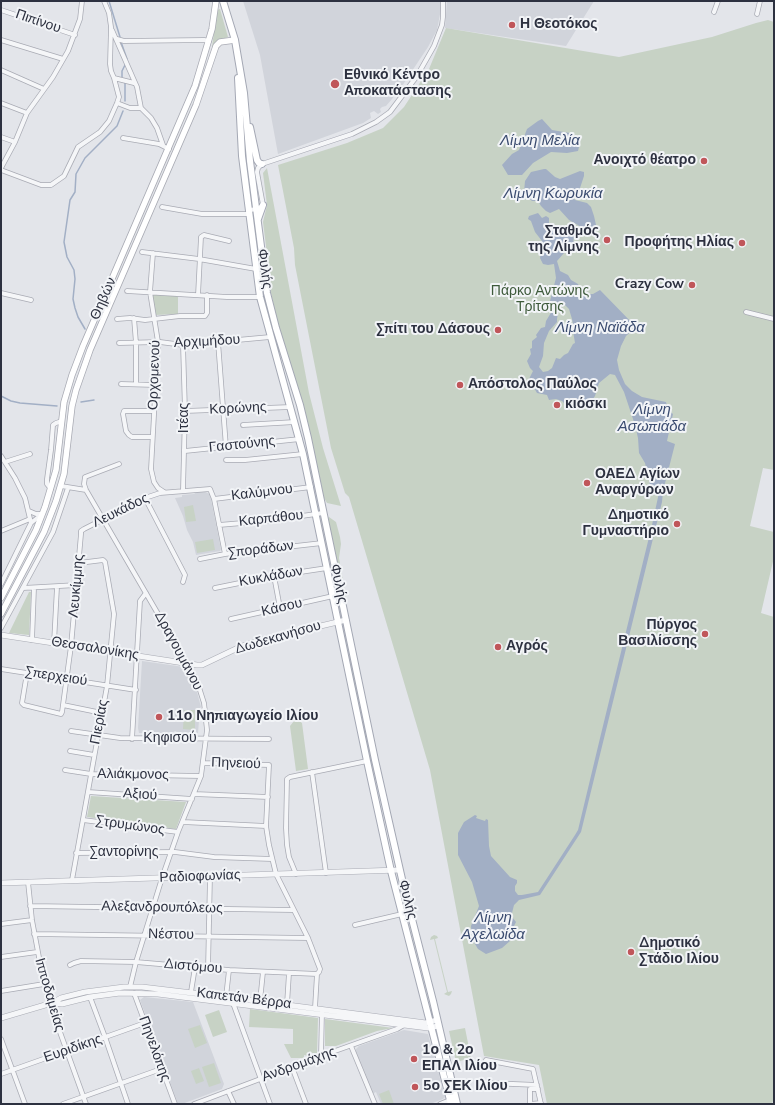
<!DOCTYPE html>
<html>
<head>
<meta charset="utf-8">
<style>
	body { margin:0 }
	#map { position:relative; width:775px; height:1105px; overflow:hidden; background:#e3e5ea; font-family:"Nunito Sans",sans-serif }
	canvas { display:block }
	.frame { position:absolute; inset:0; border:2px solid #2d3140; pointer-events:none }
</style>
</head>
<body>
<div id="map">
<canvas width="775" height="1105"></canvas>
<div class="frame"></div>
</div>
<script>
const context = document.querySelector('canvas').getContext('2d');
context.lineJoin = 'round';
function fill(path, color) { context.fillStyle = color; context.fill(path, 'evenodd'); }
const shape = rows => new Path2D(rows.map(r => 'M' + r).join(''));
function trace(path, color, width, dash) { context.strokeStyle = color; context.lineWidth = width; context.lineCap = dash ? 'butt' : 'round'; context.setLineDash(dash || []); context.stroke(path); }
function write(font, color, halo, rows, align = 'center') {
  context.font = font + ' "Nunito Sans",sans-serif'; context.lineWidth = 4; context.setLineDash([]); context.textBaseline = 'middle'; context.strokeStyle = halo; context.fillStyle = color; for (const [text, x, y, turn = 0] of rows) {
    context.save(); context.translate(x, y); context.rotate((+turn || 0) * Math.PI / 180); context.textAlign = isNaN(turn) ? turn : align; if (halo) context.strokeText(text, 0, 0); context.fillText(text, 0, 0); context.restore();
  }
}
const built = shape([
	[243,1,440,1,441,9,437,30,428,47,398,92,386,106,382,107,380,109,381,112,378,114,374,111,370,113,371,118,363,123,278,154,260,55],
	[447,1,594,1,566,46,445,28],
	[197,491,203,491,210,494,221,549,220,551,196,555,193,542,187,530,183,516,175,498,182,497,182,495,194,494],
	[142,661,184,667,186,669,192,679,190,683,194,686,197,692,201,707,200,708,198,733,179,733,175,731,172,733,139,733,138,728],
	[144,997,193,1002,224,1084,222,1089,182,1104,178,1104,140,1000],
	[404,1030,428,1034,445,1097,443,1099,430,1104,381,1104,376,1092,372,1094,356,1053,356,1049,359,1046]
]);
const green = shape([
	[220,9,228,37,219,40,213,47,212,47,217,10],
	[768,20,774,22,774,470,763,468,750,526,774,532,774,557,761,613,774,617,774,1097,772,1104,547,1104,539,1065,484,1056,430,770,349,497,345,493,331,448,295,265,294,248,278,165,347,143,383,128,404,107,429,69,446,28,619,57,712,37,756,23],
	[267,168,309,393,323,448,341,506,327,503,324,498,308,423,278,324,271,293,267,273,266,246,263,222,267,205,263,173],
	[153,294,177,295,178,297,178,314,155,315,152,295],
	[193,505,196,521,186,522,184,507],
	[329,517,336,522,340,537,341,544,339,558,347,602,346,605,328,518],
	[213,539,215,550,197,553,195,542],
	[29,592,31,592,29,635,9,633],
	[184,710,195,710,195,730,183,729],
	[298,720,302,723,308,769,296,771,290,726,294,721],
	[91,796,186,802,176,829,87,817],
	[434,935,437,936,438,938,435,939,448,992,452,991,451,994,449,996,444,994,447,992,434,939,430,940,431,937],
	[250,1009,318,1018,317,1053,308,1053,308,1056,304,1055,304,1058,291,1058,284,1044,293,1044,293,1029,249,1027],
	[219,1010,227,1032,213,1037,205,1015],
	[325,1019,393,1028,377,1031,336,1046,325,1046],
	[200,1025,207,1043,195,1048,188,1029],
	[465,1028,471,1058,456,1062,449,1031],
	[214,1063,221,1083,209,1087,202,1067],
	[199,1068,204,1081,196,1084,191,1071],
	[389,1090,394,1104,383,1104,379,1094]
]);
const water = shape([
	[542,119,552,130,570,133,579,147,578,151,567,153,551,152,533,163,522,175,508,175,502,165,512,154,519,150,527,129,538,121],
	[544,169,546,169,555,177,560,179,580,171,584,172,584,176,580,188,573,197,575,200,587,203,591,207,594,216,596,225,596,230,594,233,587,233,578,225,569,220,559,209,550,213,546,211,541,206,538,201,532,201,529,198,524,192,525,181,531,172],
	[538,213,542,218,546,216,549,218,549,225,552,227,560,230,572,230,574,233,573,247,564,253,557,261,560,271,568,275,571,280,578,284,581,291,586,294,593,294,600,290,636,327,626,336,621,346,617,360,619,370,625,384,632,391,642,397,666,402,668,410,673,414,667,441,675,444,663,491,662,502,581,832,540,895,519,900,514,905,512,913,512,917,516,922,514,926,516,928,510,941,502,948,486,954,478,949,472,939,471,926,479,906,472,882,458,855,458,833,464,822,475,815,477,816,476,818,485,821,486,819,488,820,489,846,491,856,510,877,517,880,517,883,515,886,515,891,518,895,522,895,538,892,575,835,578,830,601,734,652,525,660,488,650,485,645,463,639,453,638,438,635,425,624,392,615,375,610,374,599,383,595,396,590,403,583,408,574,410,567,409,565,404,562,401,556,399,549,400,547,395,537,393,529,379,533,371,530,368,527,361,531,354,530,349,532,348,532,341,537,337,536,335,541,328,545,327,546,321,552,311,550,301,556,278,554,264,548,265,543,264,540,258,542,247,542,241,535,232,531,221,528,219,529,216],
	[562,305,565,305,569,309,572,319,573,324,572,325,575,343,573,344,568,353,564,355,560,359,556,358,552,368,548,371,543,372,539,367,543,356,544,343,549,331,557,322,557,319,559,307]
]);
const stream = shape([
	[109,1,120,37],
	[121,42,127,59],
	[122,77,122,71,126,63],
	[125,83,125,101],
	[85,329,78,317,75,308,73,299,75,279,74,270,67,257,64,242,70,200,75,192,76,174,85,158,117,126,123,111],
	[1,396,11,401,20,403,57,406],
	[81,402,94,400]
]);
const minor = shape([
	[1,10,75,35],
	[714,12,718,1],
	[757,14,760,1],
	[112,30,137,87,141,108,151,118,157,128,163,145],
	[117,39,124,41,204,40,209,41],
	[1,40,63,59],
	[1,70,44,89],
	[114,78,134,83],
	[1,103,27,113],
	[117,103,130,108,141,108],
	[1,137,15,142],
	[123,138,159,144,169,149],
	[1,168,15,142,27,113,53,77,68,51,80,19,82,1],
	[1,170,41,185,51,185,64,176,78,147,100,132,109,121,117,103,119,97,114,78,111,71,110,64,111,27,109,13,104,1],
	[162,207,202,214,249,214],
	[249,210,258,209,263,205,257,172,258,168,262,164,352,134,376,122,390,112,417,76,434,46,442,25,443,17,443,1],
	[142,252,199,259,256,269,263,268],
	[153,253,150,292,158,342,151,469,154,482,158,488,164,492],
	[127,291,227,297,260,297],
	[1,293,31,300],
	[198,295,201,237,204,235,229,241],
	[746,312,774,319],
	[134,318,136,343,136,384],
	[117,319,130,318,145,320,180,316,205,316,207,313,207,295],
	[218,342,226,447],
	[119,343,160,342,183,345,270,337],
	[183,345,185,411,183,490],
	[121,384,155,385],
	[185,411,291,407],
	[243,425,295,422],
	[152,437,132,437,129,435,126,431,123,414,124,411,154,411],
	[185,451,300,439],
	[1,456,15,478,25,498,31,523,1,584],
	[226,460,245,460,303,454],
	[5,462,30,454],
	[119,464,85,477,84,484,86,490,197,681,204,703,207,730,201,776,178,832,162,878,136,962,130,987],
	[61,486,86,490],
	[51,489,47,484,47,479,51,450,53,425,56,423,62,421],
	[145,498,185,575,183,582],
	[214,499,311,487],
	[29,511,36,514,42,514],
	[31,523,41,515],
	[219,525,266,521,323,513],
	[1,531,30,519],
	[200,559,225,554,322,543],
	[274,576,280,608],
	[23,588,77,585],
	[215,588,274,576,327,568],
	[231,619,333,596],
	[1,628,53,532,68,488],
	[32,640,34,588],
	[54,643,57,587],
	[1,669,136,690],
	[27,673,22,703,24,705,61,714,62,712,71,646,81,534,81,531,84,529,145,498,160,493,210,489,214,499,225,554],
	[63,705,102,713],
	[71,731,120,738,269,739],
	[132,739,140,601,146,593],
	[70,751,94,755],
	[203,763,269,765,266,826,269,845,276,874,308,938,320,969,319,972,317,974,315,1008],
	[65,770,91,774,201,776],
	[312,772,326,873],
	[88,792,192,799],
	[194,794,268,797],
	[83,820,178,832],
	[183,822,266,826],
	[76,853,175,852,214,857,272,859],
	[296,874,289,857,287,845,286,828,287,779,290,777,367,761],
	[72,880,107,686,114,614,105,562,103,560,79,563],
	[28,882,32,920,44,984,52,1010,86,1104],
	[30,906,293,910],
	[1,924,32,920],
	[355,925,402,914],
	[34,934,308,938],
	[1,957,37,952],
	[70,965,74,963,81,961,136,962,229,970,317,974],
	[208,969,210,876],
	[1,991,44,984],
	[191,992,195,967],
	[134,993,175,1104],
	[90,997,105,1037,128,1104],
	[226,997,229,970],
	[260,1001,263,972],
	[233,1003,270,1104],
	[287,1004,289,973],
	[1,1039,25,1104],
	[351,1046,375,1104],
	[321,1056,322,1012],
	[486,1060,533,1069,541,1104],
	[292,1067,306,1104],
	[1,1074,145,1023],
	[489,1083,537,1085],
	[228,1091,234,1104],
	[63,1104,161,1069],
	[194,1104,321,1056,397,1029,404,1025],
	[440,1104,450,1100],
	[530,1104,530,1089,538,1089],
	[530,1104,541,1103]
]);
const tertiary = shape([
	[1,635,197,665,202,665,242,646,257,641,346,620],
	[1,883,399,870],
	[53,1003,62,1004,90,997,120,993,158,994,428,1028,438,1026],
	[1,1018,52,1003,61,998,85,992,124,987,142,987,226,997,426,1023,437,1020]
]);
const secondary = shape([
	[1,598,36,530,45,507,56,470,64,402,72,375,83,346,195,86,212,29,216,1],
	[1,614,44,532,56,501,64,474,72,406,76,390,90,350,196,105,216,46,220,42,235,40]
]);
const primary = shape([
	[223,1,235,40,244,93,250,161,267,293,276,328,300,405,308,438,375,760,404,888,433,1001,457,1104],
	[238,78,242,156,260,297,303,454,367,761,391,871,451,1104],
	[250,127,257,160,259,163,262,164],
	[258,219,263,205]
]);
const markers = [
	[512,25,4,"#c0565a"],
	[335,84,5,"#c0565a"],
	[704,161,4,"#c0565a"],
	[607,240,4,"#c0565a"],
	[742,243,4,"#c0565a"],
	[692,285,4,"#c0565a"],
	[498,330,4,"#c0565a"],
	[460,385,4,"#c0565a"],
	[557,405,4,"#c0565a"],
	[587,483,4,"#c0565a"],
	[677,524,4,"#c0565a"],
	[705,634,4,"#c0565a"],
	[498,647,4,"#c0565a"],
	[159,717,4,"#c0565a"],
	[631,952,4,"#c0565a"],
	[414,1059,4,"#c0565a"],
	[415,1087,4,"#c0565a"]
];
const streetNames = [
	["Πιπίνου",38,22,19],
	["Φυλής",264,269,82],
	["Θηβών",104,299,-66],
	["Αρχιμήδου",207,342,-3],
	["Ορχομενού",155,375,-88],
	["Κορώνης",238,409,-3],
	["Ιτέας",185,418,-90],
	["Γαστούνης",242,445,-6],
	["Καλύμνου",262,493,-7],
	["Λευκάδος",121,511,-26],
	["Καρπάθου",271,519,-6],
	["Σποράδων",261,550,-7],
	["Κυκλάδων",271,577,-10],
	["Φυλής",338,584,78],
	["Λευκίμμης",77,586,-85],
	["Κάσου",282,608,-13],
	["Δωδεκανήσου",278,638,-16],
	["Θεσσαλονίκης",95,649,9],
	["Δραγουμάνου",178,651,62],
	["Σπερχειού",56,677,9],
	["Πιερίας",100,722,-79],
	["Κηφισού",170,739],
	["Πηνειού",236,764,2],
	["Αλιάκμονος",133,775,1],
	["Αξιού",140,795,4],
	["Στρυμώνος",130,826,8],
	["Σαντορίνης",124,853],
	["Ραδιοφωνίας",200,877,-2],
	["Φυλής",407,900,76],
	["Αλεξανδρουπόλεως",162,908,1],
	["Νέστου",171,935,1],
	["Διστόμου",193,967,5],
	["Ιπποδαμείας",49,995,74],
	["Καπετάν Βέρρα",244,999,7],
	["Ευριδίκης",73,1049,-19],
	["Πηνελόπης",154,1049,70],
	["Ανδρομάχης",299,1065,-20]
];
const poiNames = [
	["Η Θεοτόκος",520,25],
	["Εθνικό Κέντρο",344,76],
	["Αποκατάστασης",344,92],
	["Ανοιχτό θέατρο",696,161,"right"],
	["Σταθμός",599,232,"right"],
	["της Λίμνης",599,248,"right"],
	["Προφήτης Ηλίας",734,243,"right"],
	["Crazy Cow",684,285,"right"],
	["Σπίτι του Δάσους",490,330,"right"],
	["Απόστολος Παύλος",468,385],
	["κιόσκι",565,405],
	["ΟΑΕΔ Αγίων",595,475],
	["Αναργύρων",595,491],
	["Δημοτικό",669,516,"right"],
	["Γυμναστήριο",669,532,"right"],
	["Πύργος",697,626,"right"],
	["Βασιλίσσης",697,642,"right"],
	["Αγρός",506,647],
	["11ο Νηπιαγωγείο Ιλίου",167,717],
	["Δημοτικό",639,944],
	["Στάδιο Ιλίου",639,960],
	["1ο & 2ο",422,1051],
	["ΕΠΑΛ Ιλίου",422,1067],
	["5ο ΣΕΚ Ιλίου",423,1087]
];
const parkNames = [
	["Πάρκο Αντώνης",540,292],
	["Τρίτσης",540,308]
];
const waterNames = [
	["Λίμνη Μελία",540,141],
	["Λίμνη Κωρυκία",553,194],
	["Λίμνη Ναϊάδα",600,328],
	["Λίμνη",652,410],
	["Ασωπιάδα",652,427],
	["Λίμνη",493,918],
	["Αχελωίδα",493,935]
];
fill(built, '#d1d4db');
fill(green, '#c7d2c5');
fill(water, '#a2afc5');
trace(stream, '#a2afc5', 1.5);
trace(minor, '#a9abb4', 5.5);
trace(tertiary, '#a9abb4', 6);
trace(secondary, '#a9abb4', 7);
trace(primary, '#a4a8b4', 8);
trace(minor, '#f5f6f8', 4);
trace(tertiary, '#f5f6f8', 5);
trace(secondary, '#fff', 5.5);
trace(primary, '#fff', 6);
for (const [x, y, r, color] of markers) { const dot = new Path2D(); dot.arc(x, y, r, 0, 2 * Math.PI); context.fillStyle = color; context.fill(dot); trace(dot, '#f2f4f7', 1.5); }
write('14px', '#2d3140', '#f2f4f7', streetNames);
write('bold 14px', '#2d3140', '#f2f4f7', poiNames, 'left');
write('14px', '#3e5a3b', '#f2f4f7', parkNames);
write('italic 15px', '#3b4c70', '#f2f4f7', waterNames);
</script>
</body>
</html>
